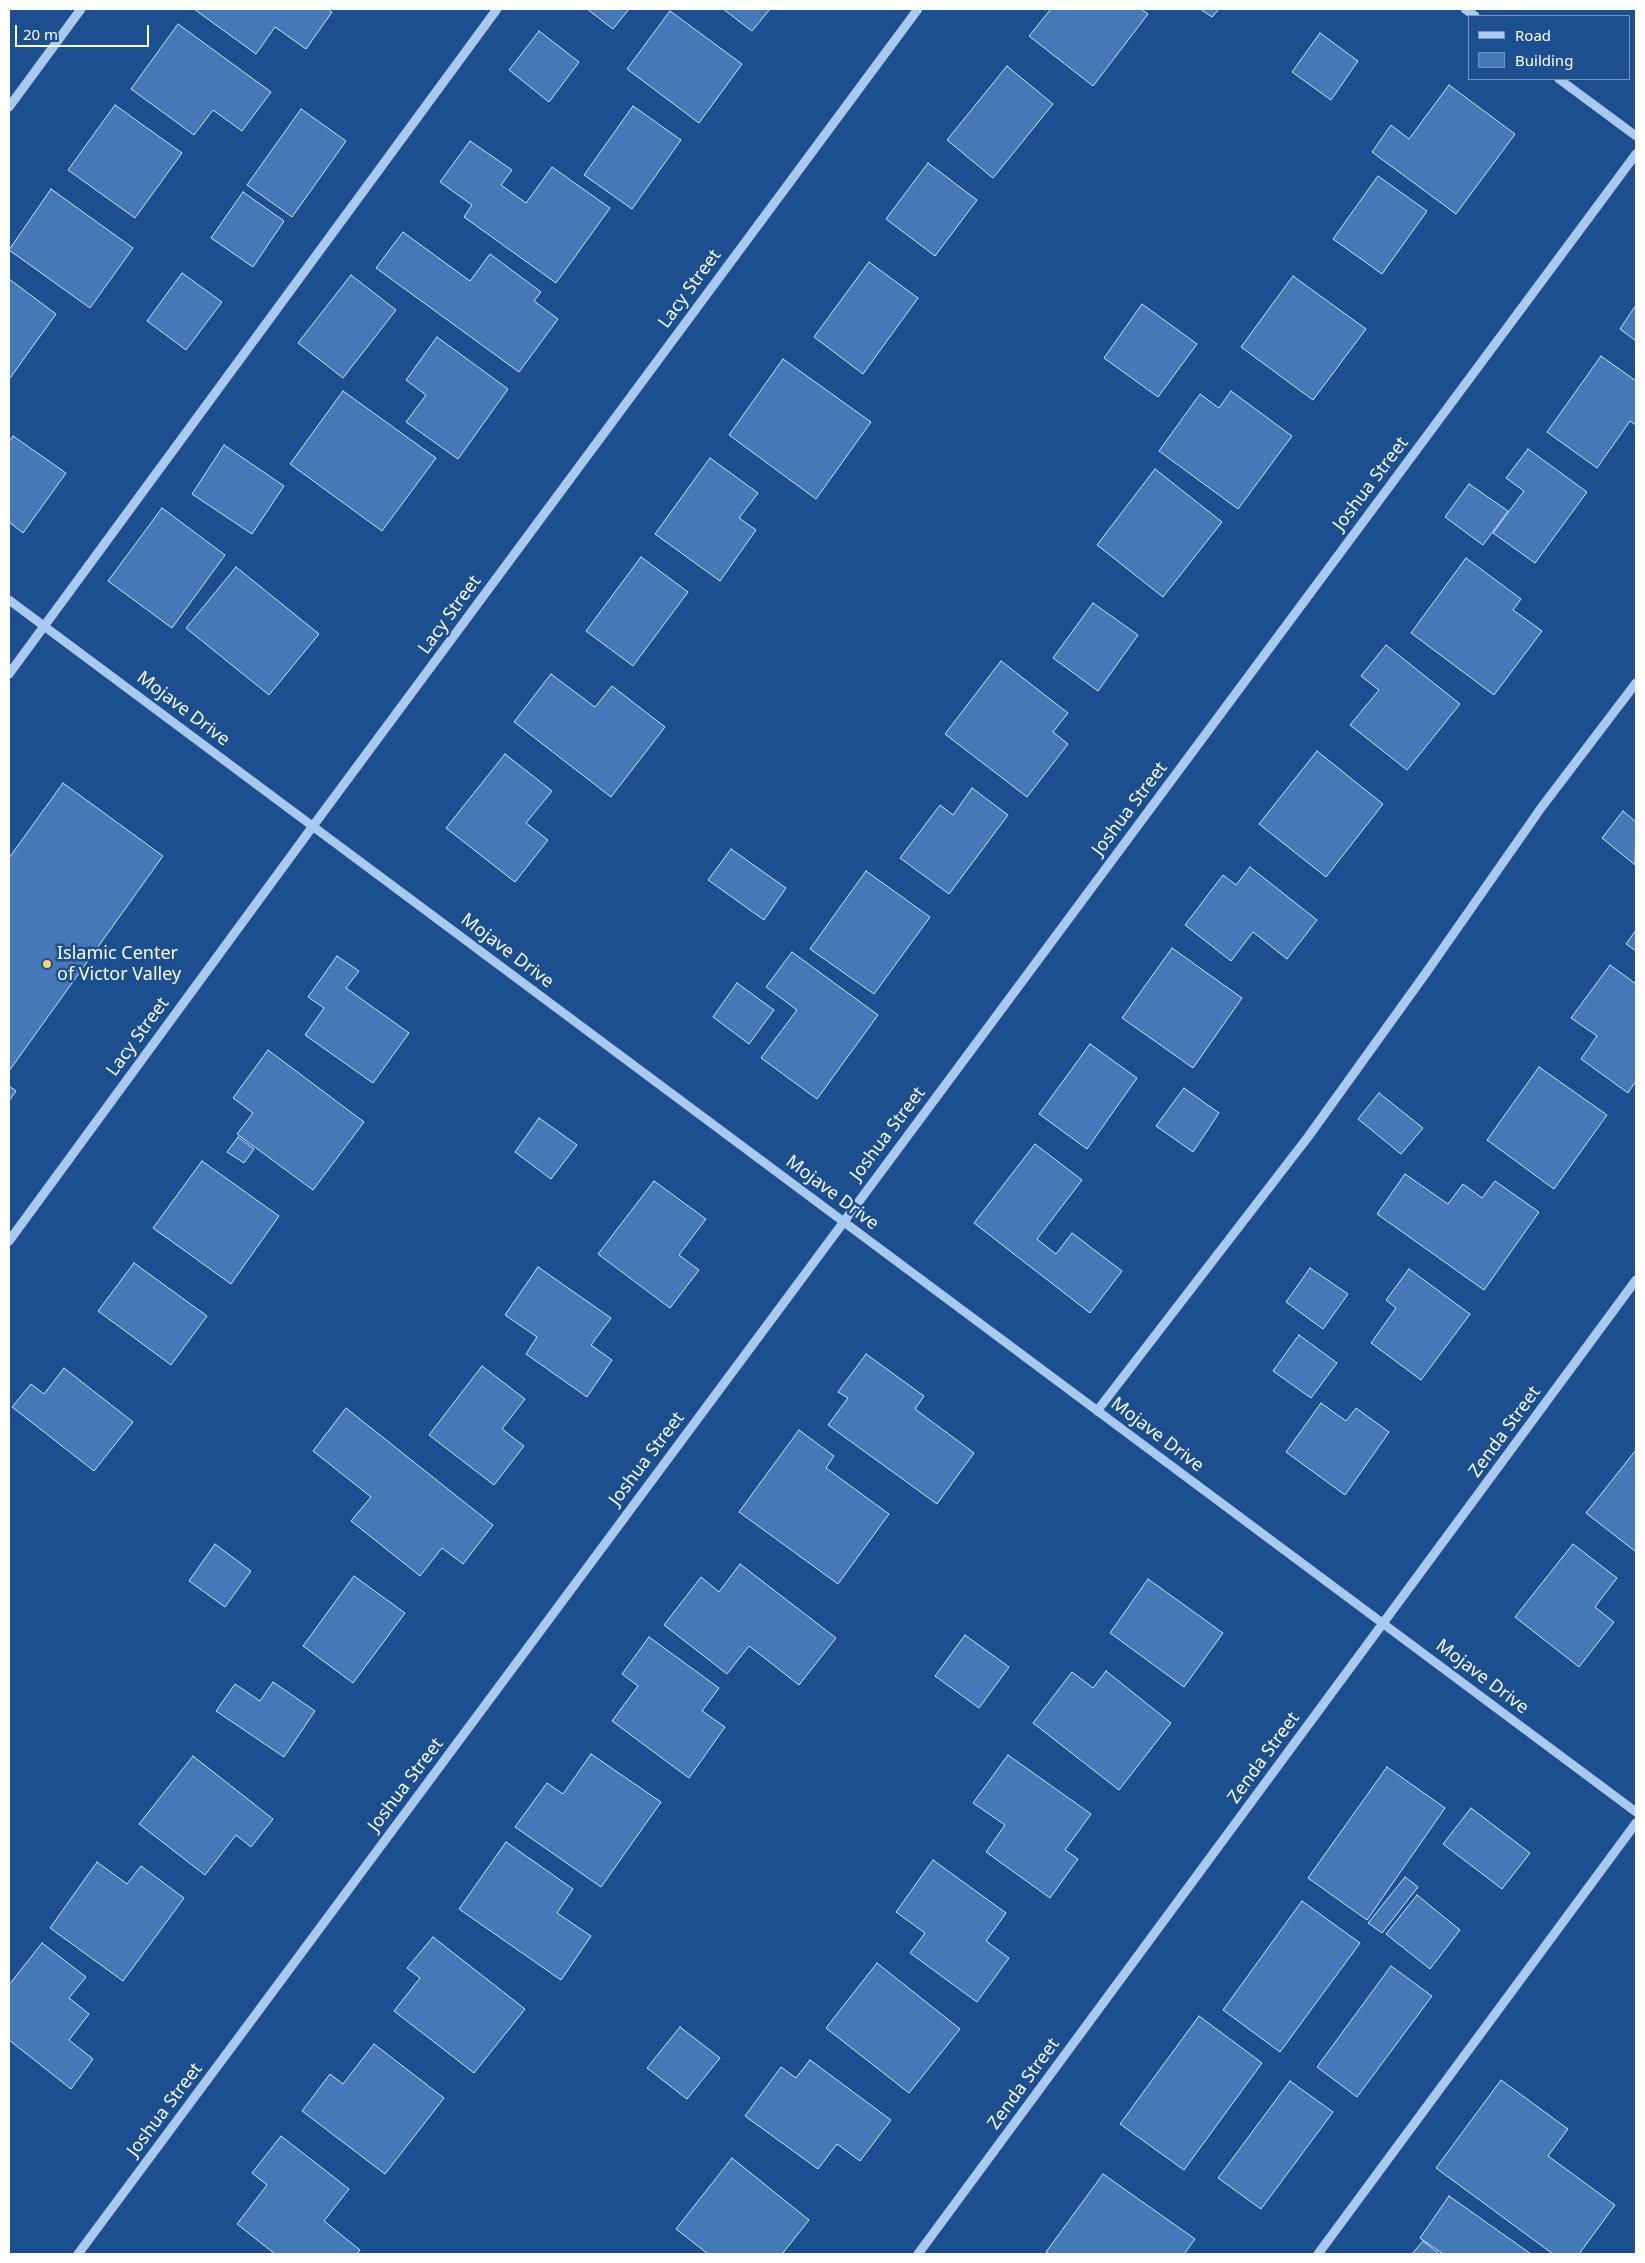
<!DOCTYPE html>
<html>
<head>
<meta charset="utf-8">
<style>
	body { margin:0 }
	#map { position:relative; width:1645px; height:2263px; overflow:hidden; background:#1b4f8f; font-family:"Noto Sans",sans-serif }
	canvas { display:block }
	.frame { position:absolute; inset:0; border:10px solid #fff; pointer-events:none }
	.legend { position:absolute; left:1468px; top:15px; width:162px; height:65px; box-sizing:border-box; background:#1b4f8f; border:1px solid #7695bc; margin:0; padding:6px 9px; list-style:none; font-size:15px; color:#fff }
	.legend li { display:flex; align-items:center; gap:10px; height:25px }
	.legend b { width:25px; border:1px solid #7695bc }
	.scale { position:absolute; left:15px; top:25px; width:134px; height:22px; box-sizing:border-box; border:2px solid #fff; border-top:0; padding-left:6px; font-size:15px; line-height:18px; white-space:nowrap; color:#fff; -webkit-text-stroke:4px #1b4f8f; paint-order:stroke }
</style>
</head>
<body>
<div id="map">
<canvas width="1645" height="2263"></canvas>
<div class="frame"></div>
<ul class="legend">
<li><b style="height:6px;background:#a9c9ee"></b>Road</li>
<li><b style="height:14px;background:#4478b7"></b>Building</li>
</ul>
<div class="scale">20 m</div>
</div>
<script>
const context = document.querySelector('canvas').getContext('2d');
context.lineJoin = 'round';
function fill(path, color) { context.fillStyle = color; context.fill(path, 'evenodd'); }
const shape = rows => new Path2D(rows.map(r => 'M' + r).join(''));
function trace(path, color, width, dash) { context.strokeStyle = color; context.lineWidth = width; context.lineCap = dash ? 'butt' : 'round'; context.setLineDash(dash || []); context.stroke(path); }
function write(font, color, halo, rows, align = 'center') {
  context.font = font + ' "Noto Sans",sans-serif'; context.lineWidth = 5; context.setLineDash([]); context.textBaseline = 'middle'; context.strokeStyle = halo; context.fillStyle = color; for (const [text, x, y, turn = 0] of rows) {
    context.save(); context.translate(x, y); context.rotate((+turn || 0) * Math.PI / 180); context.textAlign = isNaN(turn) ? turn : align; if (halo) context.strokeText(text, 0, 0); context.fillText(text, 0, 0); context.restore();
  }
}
const building = shape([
	[194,9,328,9,332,12,306,49,275,27,256,54,194,9],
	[587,9,629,9,613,29,587,9],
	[723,9,770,9,752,31,723,9],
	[1051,9,1141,9,1148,14,1093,86,1029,36,1051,9],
	[1200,9,1219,9,1212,17,1200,9],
	[670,11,742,64,699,123,627,69,670,11],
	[178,24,271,92,242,131,213,110,194,135,131,89,178,24],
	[539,31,579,62,549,102,509,70,539,31],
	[1320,33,1358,61,1331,100,1292,72,1320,33],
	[1007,66,1053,104,993,178,947,140,1007,66],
	[1449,85,1515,134,1456,214,1372,152,1391,125,1409,139,1449,85],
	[115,105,182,153,135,218,68,170,115,105],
	[633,106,681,140,632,209,584,175,633,106],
	[301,109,346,141,292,217,247,185,301,109],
	[470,141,512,170,501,185,526,203,552,167,610,208,556,283,464,217,472,205,440,182,470,141],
	[928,163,977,200,935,256,886,219,928,163],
	[1378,176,1427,211,1382,274,1333,239,1378,176],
	[51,189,133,248,90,308,9,250,51,189],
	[243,192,284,221,253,267,211,238,243,192],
	[403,232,470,281,490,254,541,292,534,301,558,319,519,372,376,268,403,232],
	[869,262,918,298,863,374,814,337,869,262],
	[182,273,222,302,186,350,147,321,182,273],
	[351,275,396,310,343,378,298,343,351,275],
	[1293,276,1366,329,1313,400,1241,347,1293,276],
	[9,279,56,314,10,378,9,377,9,279],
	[1142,304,1197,344,1158,397,1104,358,1142,304],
	[1636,305,1636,341,1620,329,1636,305],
	[437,337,508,389,458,459,406,422,426,395,406,380,437,337],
	[1601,356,1636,381,1636,425,1630,421,1597,468,1547,432,1601,356],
	[783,359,871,422,816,499,729,435,783,359],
	[343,391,436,458,382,531,290,464,343,391],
	[1231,391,1292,436,1238,509,1159,451,1200,394,1219,408,1231,391],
	[13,436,66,473,23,533,9,522,9,442,13,436],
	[224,445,284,486,252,534,192,494,224,445],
	[1528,449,1587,492,1535,563,1493,533,1524,491,1506,478,1528,449],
	[710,458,758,493,739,518,756,530,720,581,655,534,710,458],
	[1155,469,1222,522,1163,597,1097,545,1155,469],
	[1469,484,1508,511,1483,545,1445,517,1469,484],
	[162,508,225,555,172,628,108,581,162,508],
	[641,557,688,592,633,666,586,631,641,557],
	[1466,558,1521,599,1513,610,1542,631,1494,695,1411,633,1466,558],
	[236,567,319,634,269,695,186,628,236,567],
	[1093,603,1138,635,1098,691,1053,658,1093,603],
	[1386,645,1460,704,1407,770,1350,725,1379,690,1361,676,1386,645],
	[1001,661,1068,713,1053,732,1068,744,1027,797,945,734,1001,661],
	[551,674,595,707,612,686,665,727,611,797,514,722,551,674],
	[1317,751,1383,804,1326,877,1259,824,1317,751],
	[505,754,552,791,526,823,548,840,515,882,446,828,505,754],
	[63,783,163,856,9,1071,9,858,63,783],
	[972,788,1008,815,949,894,900,858,940,805,953,815,972,788],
	[1623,811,1636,822,1635,865,1602,838,1623,811],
	[731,849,786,888,764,920,708,880,731,849],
	[1250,867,1317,920,1287,959,1253,932,1231,961,1185,925,1223,875,1236,885,1250,867],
	[866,871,930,917,874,994,810,949,866,871],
	[1636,930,1636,951,1626,944,1636,930],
	[1172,948,1242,998,1193,1068,1122,1018,1172,948],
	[792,952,878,1015,817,1099,761,1058,797,1010,766,987,792,952],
	[337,956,359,971,346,988,409,1033,373,1083,305,1035,324,1008,308,997,337,956],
	[1610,965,1636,984,1636,1081,1628,1093,1581,1059,1597,1036,1571,1018,1610,965],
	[737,983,774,1010,749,1044,713,1017,737,983],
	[1090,1044,1137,1078,1087,1149,1039,1114,1090,1044],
	[268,1050,364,1122,313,1190,237,1134,253,1113,233,1098,268,1050],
	[1539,1067,1607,1115,1554,1189,1487,1140,1539,1067],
	[9,1086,16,1091,9,1101,9,1086],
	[1184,1088,1219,1113,1193,1152,1156,1126,1184,1088],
	[1379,1093,1423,1128,1401,1154,1358,1119,1379,1093],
	[539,1118,577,1145,551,1179,515,1152,539,1118],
	[238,1137,254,1149,244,1163,227,1152,238,1137],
	[1035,1144,1082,1180,1037,1239,1056,1254,1072,1233,1122,1271,1090,1313,974,1223,1035,1144],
	[202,1161,279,1216,231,1284,153,1228,202,1161],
	[1405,1174,1448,1204,1463,1184,1482,1198,1495,1181,1539,1212,1484,1290,1377,1214,1405,1174],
	[654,1181,706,1219,679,1255,699,1270,670,1308,598,1254,654,1181],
	[134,1263,207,1316,171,1365,98,1311,134,1263],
	[538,1267,611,1318,591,1345,612,1360,587,1397,526,1354,537,1337,505,1315,538,1267],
	[1310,1268,1348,1294,1323,1329,1286,1302,1310,1268],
	[1409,1269,1470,1314,1421,1380,1371,1343,1396,1308,1386,1300,1409,1269],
	[1299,1335,1337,1363,1311,1398,1273,1371,1299,1335],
	[866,1354,924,1396,915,1409,974,1453,937,1504,828,1425,848,1398,838,1392,866,1354],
	[482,1366,525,1399,502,1429,524,1446,494,1485,429,1435,482,1366],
	[64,1368,133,1422,94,1471,12,1407,31,1384,44,1394,64,1368],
	[1321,1403,1346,1421,1356,1408,1389,1432,1345,1495,1286,1452,1321,1403],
	[346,1408,493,1525,463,1564,442,1548,420,1576,351,1521,371,1497,313,1451,346,1408],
	[799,1430,834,1456,826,1468,889,1514,838,1584,739,1512,799,1430],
	[1636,1450,1636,1552,1586,1513,1636,1450],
	[215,1544,251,1571,225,1607,189,1581,215,1544],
	[1573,1544,1617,1578,1595,1607,1614,1622,1579,1667,1515,1617,1573,1544],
	[740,1564,836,1638,799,1685,749,1646,727,1674,664,1625,701,1577,719,1592,740,1564],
	[354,1576,405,1613,353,1683,303,1646,354,1576],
	[1148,1579,1223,1633,1184,1687,1110,1633,1148,1579],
	[965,1635,1009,1667,979,1708,935,1676,965,1635],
	[649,1637,719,1688,702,1711,725,1727,689,1778,612,1721,638,1686,622,1674,649,1637],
	[1106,1671,1171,1723,1119,1790,1033,1723,1072,1672,1093,1688,1106,1671],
	[273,1682,315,1711,284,1757,216,1711,235,1684,260,1701,273,1682],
	[591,1754,661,1802,601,1887,515,1827,547,1783,563,1794,591,1754],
	[1008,1755,1091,1814,1065,1850,1078,1859,1050,1898,986,1852,1005,1825,973,1803,1008,1755],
	[193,1756,273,1819,251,1847,236,1835,205,1875,139,1824,193,1756],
	[1387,1767,1445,1808,1367,1920,1308,1878,1387,1767],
	[1471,1808,1530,1853,1502,1889,1443,1844,1471,1808],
	[506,1842,573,1889,557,1913,591,1936,561,1980,459,1909,506,1842],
	[933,1860,1006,1913,986,1941,1009,1958,977,2002,910,1953,925,1933,896,1912,933,1860],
	[97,1862,127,1884,141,1866,184,1898,123,1981,50,1928,97,1862],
	[1405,1877,1418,1887,1382,1933,1368,1923,1405,1877],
	[1417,1895,1460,1930,1430,1969,1386,1934,1417,1895],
	[1302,1901,1360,1943,1280,2052,1223,2010,1302,1901],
	[433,1937,525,2009,474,2073,394,2011,420,1978,407,1968,433,1937],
	[42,1943,86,1977,69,1998,89,2014,69,2040,93,2059,71,2089,9,2040,9,1985,42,1943],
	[877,1963,960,2029,909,2093,826,2028,877,1963],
	[1391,1966,1432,1996,1357,2097,1317,2067,1391,1966],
	[1199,2016,1262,2063,1184,2170,1120,2124,1199,2016],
	[680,2027,720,2058,687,2099,647,2068,680,2027],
	[374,2044,444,2098,385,2174,302,2111,330,2074,343,2084,374,2044],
	[810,2060,891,2120,860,2161,837,2144,818,2169,745,2116,781,2067,796,2078,810,2060],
	[1501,2080,1568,2129,1548,2156,1615,2205,1579,2254,1553,2254,1436,2168,1501,2080],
	[1290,2081,1333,2112,1261,2209,1218,2178,1290,2081],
	[281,2136,349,2189,324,2221,360,2250,357,2254,275,2254,237,2224,267,2185,252,2173,281,2136],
	[732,2158,809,2220,782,2254,708,2254,676,2229,732,2158],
	[1103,2174,1195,2239,1184,2254,1050,2254,1046,2252,1103,2174],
	[1449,2196,1531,2254,1443,2254,1420,2238,1449,2196],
	[1423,2241,1439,2254,1412,2254,1423,2241]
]);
const minor = shape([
	[1465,9,1475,16],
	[1559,79,1636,136],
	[9,107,81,9],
	[9,600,1636,1812],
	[9,674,497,9],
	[9,1241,313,826,918,9],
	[1097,1411,1308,1137,1428,970,1541,808,1636,683],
	[78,2254,1636,154],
	[918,2254,1636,1280],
	[1318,2254,1636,1823]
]);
const markers = [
	[47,964,5,"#ffd166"]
];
const streetNames = [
	["Lacy Street",690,289,-54],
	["Joshua Street",1371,484,-53],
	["Lacy Street",450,615,-54],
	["Mojave Drive",183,709,37],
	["Joshua Street",1130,809,-53],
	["Mojave Drive",507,951,37],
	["Lacy Street",138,1037,-54],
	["Joshua Street",888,1134,-53],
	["Mojave Drive",832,1193,37],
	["Zenda Street",1505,1432,-54],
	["Mojave Drive",1157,1435,37],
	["Joshua Street",647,1459,-53],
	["Mojave Drive",1482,1677,37],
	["Zenda Street",1264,1758,-54],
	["Joshua Street",406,1785,-53],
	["Zenda Street",1024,2084,-54],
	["Joshua Street",165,2110,-53]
];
const poiNames = [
	["Islamic Center",57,954],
	["of Victor Valley",57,975]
];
fill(building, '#4478b7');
trace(building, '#cfe3fa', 1);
trace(minor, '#a9c9ee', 9);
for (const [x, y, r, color] of markers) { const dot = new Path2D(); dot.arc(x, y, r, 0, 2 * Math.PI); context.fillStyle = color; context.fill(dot); trace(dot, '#1b4f8f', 2); }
write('18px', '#fff', '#1b4f8f', streetNames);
write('18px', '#fff', '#1b4f8f', poiNames, 'left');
</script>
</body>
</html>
